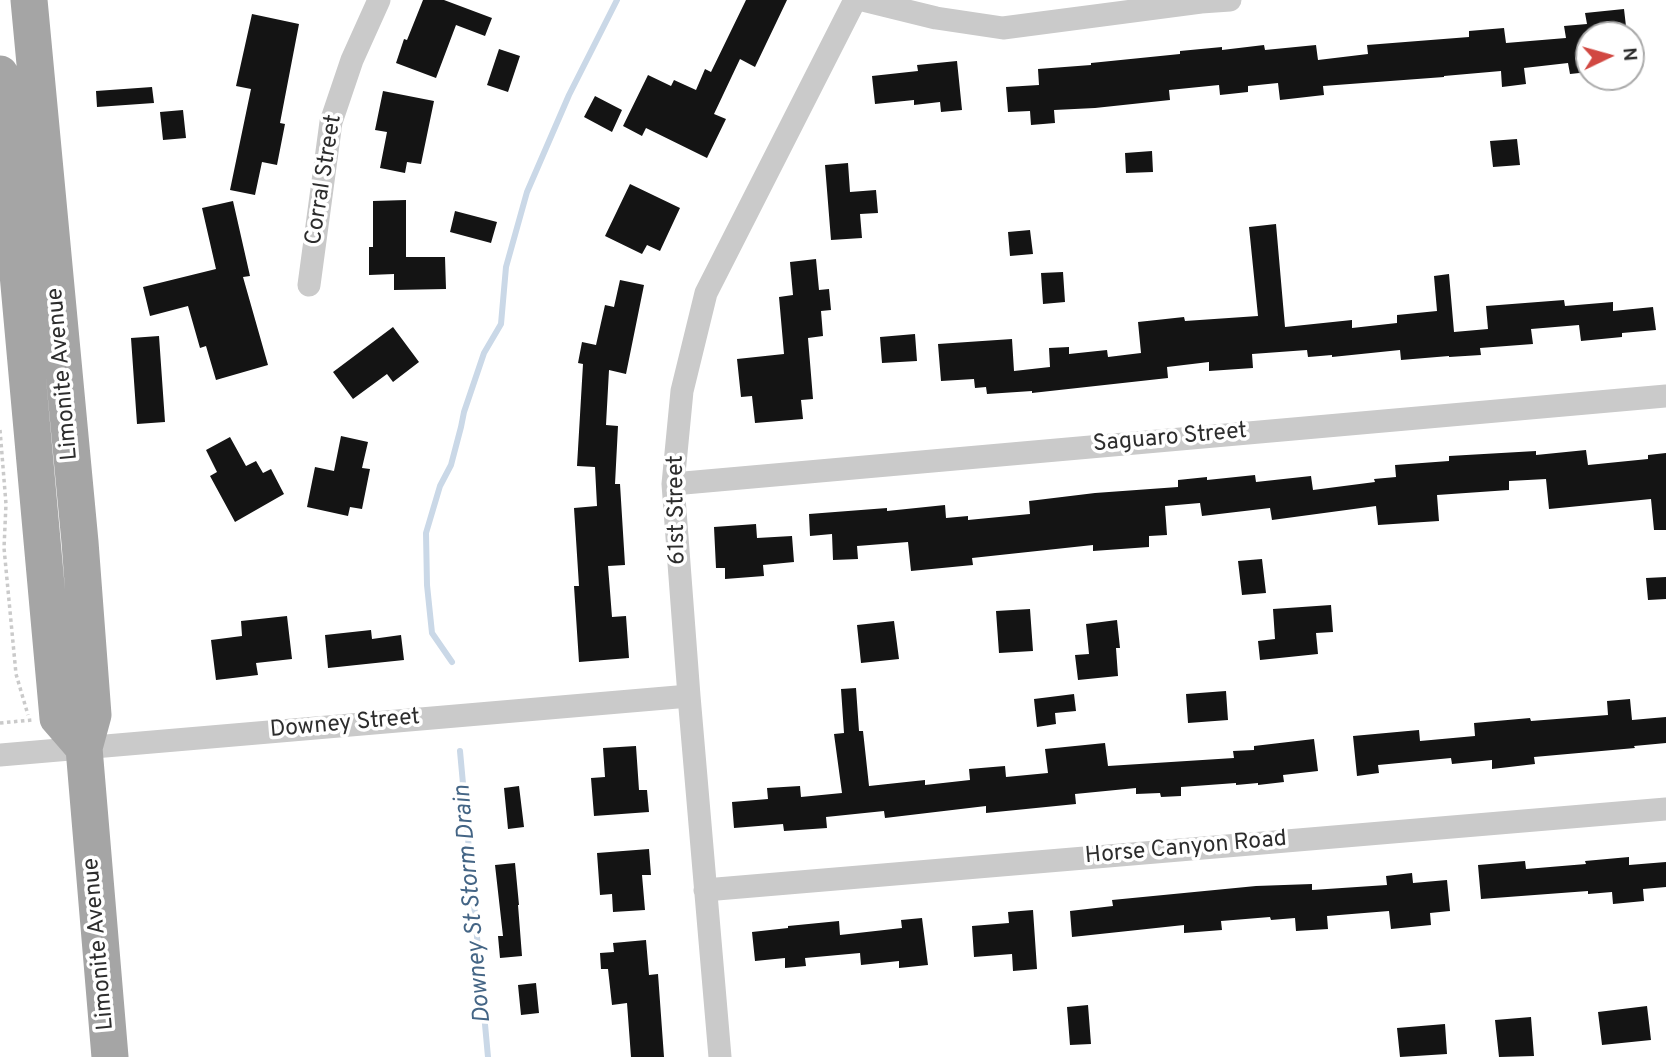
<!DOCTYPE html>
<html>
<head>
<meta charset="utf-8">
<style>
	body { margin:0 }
	#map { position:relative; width:1666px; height:1057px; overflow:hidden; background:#fff; font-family:Overpass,sans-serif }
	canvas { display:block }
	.north { position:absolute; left:1575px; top:21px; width:70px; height:70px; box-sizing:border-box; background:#fff; border:2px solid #ababab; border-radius:50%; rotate:85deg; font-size:19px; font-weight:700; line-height:28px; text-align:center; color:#2d2d2d }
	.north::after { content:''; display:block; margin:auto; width:24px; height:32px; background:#d14842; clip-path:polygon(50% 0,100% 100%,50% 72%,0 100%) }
</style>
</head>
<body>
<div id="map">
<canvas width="1666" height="1057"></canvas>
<div class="north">N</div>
</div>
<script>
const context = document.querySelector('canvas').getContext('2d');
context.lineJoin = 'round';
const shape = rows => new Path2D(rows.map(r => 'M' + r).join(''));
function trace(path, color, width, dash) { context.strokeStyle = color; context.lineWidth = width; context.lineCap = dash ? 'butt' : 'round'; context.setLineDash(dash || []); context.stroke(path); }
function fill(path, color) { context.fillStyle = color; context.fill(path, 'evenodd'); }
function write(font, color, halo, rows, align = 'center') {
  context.font = font + ' Overpass,sans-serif'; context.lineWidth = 7; context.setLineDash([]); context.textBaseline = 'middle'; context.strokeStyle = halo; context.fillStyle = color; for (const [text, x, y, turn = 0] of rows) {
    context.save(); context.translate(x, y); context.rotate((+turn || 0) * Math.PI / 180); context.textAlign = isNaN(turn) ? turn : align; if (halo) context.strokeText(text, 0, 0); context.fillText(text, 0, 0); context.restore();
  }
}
const stream = shape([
	[452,662,432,633,427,585,426,533,440,486,451,465,461,427,464,412,484,353,501,324,506,267,527,192,569,95,617,0],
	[460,751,488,1057]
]);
const building = shape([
	[423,0,444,0,492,18,485,36,456,25,436,78,396,63,404,39,407,40],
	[746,0,787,0,755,67,740,59,714,114,726,119,707,158,646,128,642,136,623,126,648,75,671,86,674,80,696,90,705,69,711,72],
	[1624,9,1627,35,1589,35,1589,72,1570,74,1568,63,1524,68,1526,84,1502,87,1501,71,1444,76,1444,77,1323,86,1324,95,1280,100,1278,83,1248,86,1248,92,1220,95,1219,85,1169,90,1170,100,1095,108,1054,110,1055,123,1031,125,1030,111,1008,112,1006,87,1039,85,1038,69,1091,65,1091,63,1180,54,1180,51,1222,47,1222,50,1264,45,1265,50,1316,45,1318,60,1368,54,1367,45,1469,37,1469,31,1504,28,1506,43,1566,38,1564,26,1587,24,1585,13],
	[252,14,299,24,280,123,285,124,277,165,262,162,255,195,230,190,251,89,236,86],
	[499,49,520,56,508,92,487,85],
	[957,61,962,110,941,112,940,102,914,105,914,100,875,104,872,76,918,71,917,65],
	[152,87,154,103,97,107,96,91],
	[383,91,434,101,421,164,407,162,405,173,380,168,387,132,375,130],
	[595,96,622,110,612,132,584,117],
	[183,110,186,138,163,140,160,112],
	[1517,139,1520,165,1493,167,1490,141],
	[1152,151,1153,172,1126,173,1125,153],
	[848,163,850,192,876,190,878,213,860,214,862,238,831,240,825,165],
	[630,184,680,208,660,251,647,245,642,254,605,236],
	[406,200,406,257,445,257,446,289,394,290,394,274,369,275,369,247,373,247,373,201],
	[233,201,250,276,243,277,268,365,216,380,206,346,200,348,188,306,150,316,143,287,216,269,202,208],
	[455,211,497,222,491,243,450,232],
	[1276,224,1285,327,1352,320,1352,328,1397,323,1397,315,1437,311,1434,276,1449,274,1454,332,1488,329,1486,306,1564,300,1565,306,1613,302,1613,311,1653,307,1656,330,1622,333,1622,337,1581,341,1579,325,1531,329,1533,344,1480,348,1481,355,1449,357,1449,356,1401,360,1400,350,1332,357,1332,355,1308,357,1307,350,1252,354,1253,368,1209,371,1209,362,1167,367,1168,378,1032,393,1032,391,987,394,986,387,975,388,974,379,941,381,938,344,1012,339,1014,371,1050,367,1049,348,1069,347,1069,354,1107,350,1108,357,1141,353,1138,322,1184,317,1185,321,1258,316,1249,227],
	[1030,230,1033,254,1010,256,1008,232],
	[816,259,819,290,829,289,831,310,821,311,823,336,808,338,813,399,801,400,803,419,755,423,752,396,741,397,737,359,784,354,779,297,793,295,790,262],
	[1063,272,1065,302,1043,304,1041,273],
	[620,280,644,285,626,374,609,370,606,425,618,426,615,484,620,484,625,565,608,566,612,617,626,616,629,658,579,662,574,586,579,586,574,508,597,506,595,467,577,466,583,364,578,363,582,342,596,345,605,305,614,307],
	[393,327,419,362,393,382,387,374,353,399,333,372],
	[915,334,917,361,882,363,880,337],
	[159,336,165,422,137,424,131,338],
	[341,436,368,442,362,468,370,469,362,509,350,507,348,516,307,507,315,467,334,471],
	[230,437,246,466,256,461,263,473,271,469,284,494,235,522,210,476,217,472,206,450],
	[1586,450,1588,465,1648,459,1648,455,1666,453,1666,530,1654,530,1651,499,1549,509,1546,479,1509,481,1509,490,1437,495,1439,521,1378,525,1376,506,1272,520,1270,508,1202,516,1200,503,1165,506,1167,535,1149,536,1149,547,1093,551,1093,545,972,558,973,565,911,571,908,542,857,546,858,559,833,560,832,534,810,536,809,514,887,508,887,511,945,505,946,518,968,516,968,520,1030,514,1029,501,1095,493,1178,487,1178,480,1207,477,1207,480,1255,475,1256,482,1311,476,1313,490,1375,482,1374,479,1396,477,1395,465,1449,461,1449,456,1536,451,1536,455],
	[756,524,757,538,792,536,794,562,763,565,764,576,725,579,725,568,716,568,714,527],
	[1262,559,1266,593,1242,595,1238,561],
	[1666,577,1666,599,1648,600,1646,578],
	[1331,605,1333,632,1316,633,1318,654,1260,660,1258,641,1275,639,1273,609],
	[1030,609,1033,651,999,653,996,611],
	[287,616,292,659,256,663,258,675,216,680,211,640,242,636,241,621],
	[1117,620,1120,648,1116,648,1118,676,1078,680,1075,655,1089,654,1086,624],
	[894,621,899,659,861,663,857,625],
	[371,630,372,639,401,635,404,660,328,668,325,635],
	[856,688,859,731,863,731,869,786,925,780,925,785,970,780,969,769,1005,766,1006,777,1048,773,1045,749,1105,743,1108,766,1234,758,1233,751,1254,750,1254,746,1314,739,1318,771,1283,775,1284,782,1258,785,1258,783,1236,785,1236,783,1181,787,1181,796,1161,797,1160,793,1136,794,1136,788,1075,794,1076,804,986,813,986,806,885,818,884,811,826,817,827,828,784,831,783,824,734,828,732,802,768,799,767,788,800,786,801,797,842,793,834,734,844,733,841,689],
	[1226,691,1228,720,1188,723,1186,694],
	[1074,694,1076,711,1055,713,1056,724,1037,727,1034,699],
	[1630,699,1632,720,1666,717,1666,743,1634,746,1635,748,1534,757,1535,764,1492,769,1492,760,1452,764,1451,758,1378,765,1379,773,1357,776,1353,736,1419,730,1420,741,1475,736,1474,723,1530,718,1531,721,1608,715,1607,701],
	[636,746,639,790,647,790,649,812,594,816,591,778,605,777,603,748],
	[519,786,524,827,508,829,504,788],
	[649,849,651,875,642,875,645,910,613,912,612,894,600,895,597,853],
	[1629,857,1629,865,1666,862,1666,887,1643,889,1644,901,1613,904,1612,892,1588,894,1588,891,1481,899,1478,865,1525,861,1526,869,1586,864,1585,861],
	[515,863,519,905,518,905,522,956,500,958,498,936,503,936,495,865],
	[1412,873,1413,883,1447,880,1450,911,1430,913,1431,925,1391,929,1389,911,1327,916,1328,929,1296,931,1295,918,1271,920,1270,917,1221,921,1222,930,1184,933,1184,925,1072,937,1070,911,1113,906,1112,900,1256,886,1312,884,1312,890,1387,885,1386,876],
	[1033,910,1037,969,1013,971,1012,954,974,957,972,926,1009,923,1008,912],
	[922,918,928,965,899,968,899,961,861,965,860,953,805,958,806,966,785,968,785,958,755,961,752,932,788,928,788,926,839,921,840,935,902,928,901,920],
	[646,940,649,975,658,974,664,1057,631,1057,627,1003,612,1005,608,969,601,969,600,953,614,952,613,943],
	[536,983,539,1013,521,1015,518,985],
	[1088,1005,1091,1044,1070,1045,1067,1007],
	[1647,1006,1651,1040,1602,1045,1598,1012],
	[1531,1017,1534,1056,1499,1057,1495,1020],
	[1445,1024,1447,1054,1400,1057,1397,1028]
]);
const path = shape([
	[0,430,6,504,4,548,16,674,28,715],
	[0,723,32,720]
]);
const street = shape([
	[863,0,936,18,1003,28,1201,2,1230,0],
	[309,285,331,122,352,60,379,0],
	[673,484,1666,396],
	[0,755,689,696],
	[705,890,1666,809],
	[720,1057,689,696,673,484,682,391,706,293,855,0]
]);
const primary = shape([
	[29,0,80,542,93,715,84,748,110,1057],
	[0,74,58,718,84,748]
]);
const streetNames = [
	["Corral Street",325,180,-81],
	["Limonite Avenue",64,374,-95],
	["Saguaro Street",1170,439,-5],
	["61st Street",678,510,-91],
	["Downey Street",345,725,-5],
	["Horse Canyon Road",1186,849,-5],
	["Limonite Avenue",100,944,-95]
];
const waterNames = [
	["Downey St Storm Drain",474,904,-95]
];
trace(stream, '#cad8e7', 6);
fill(building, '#141414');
trace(path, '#cacaca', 3.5, [3.5, 3.5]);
trace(street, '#cacaca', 23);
trace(primary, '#a5a5a5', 37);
write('23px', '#2d2d2d', '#fff', streetNames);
write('italic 24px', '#446585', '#fff', waterNames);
</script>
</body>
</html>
